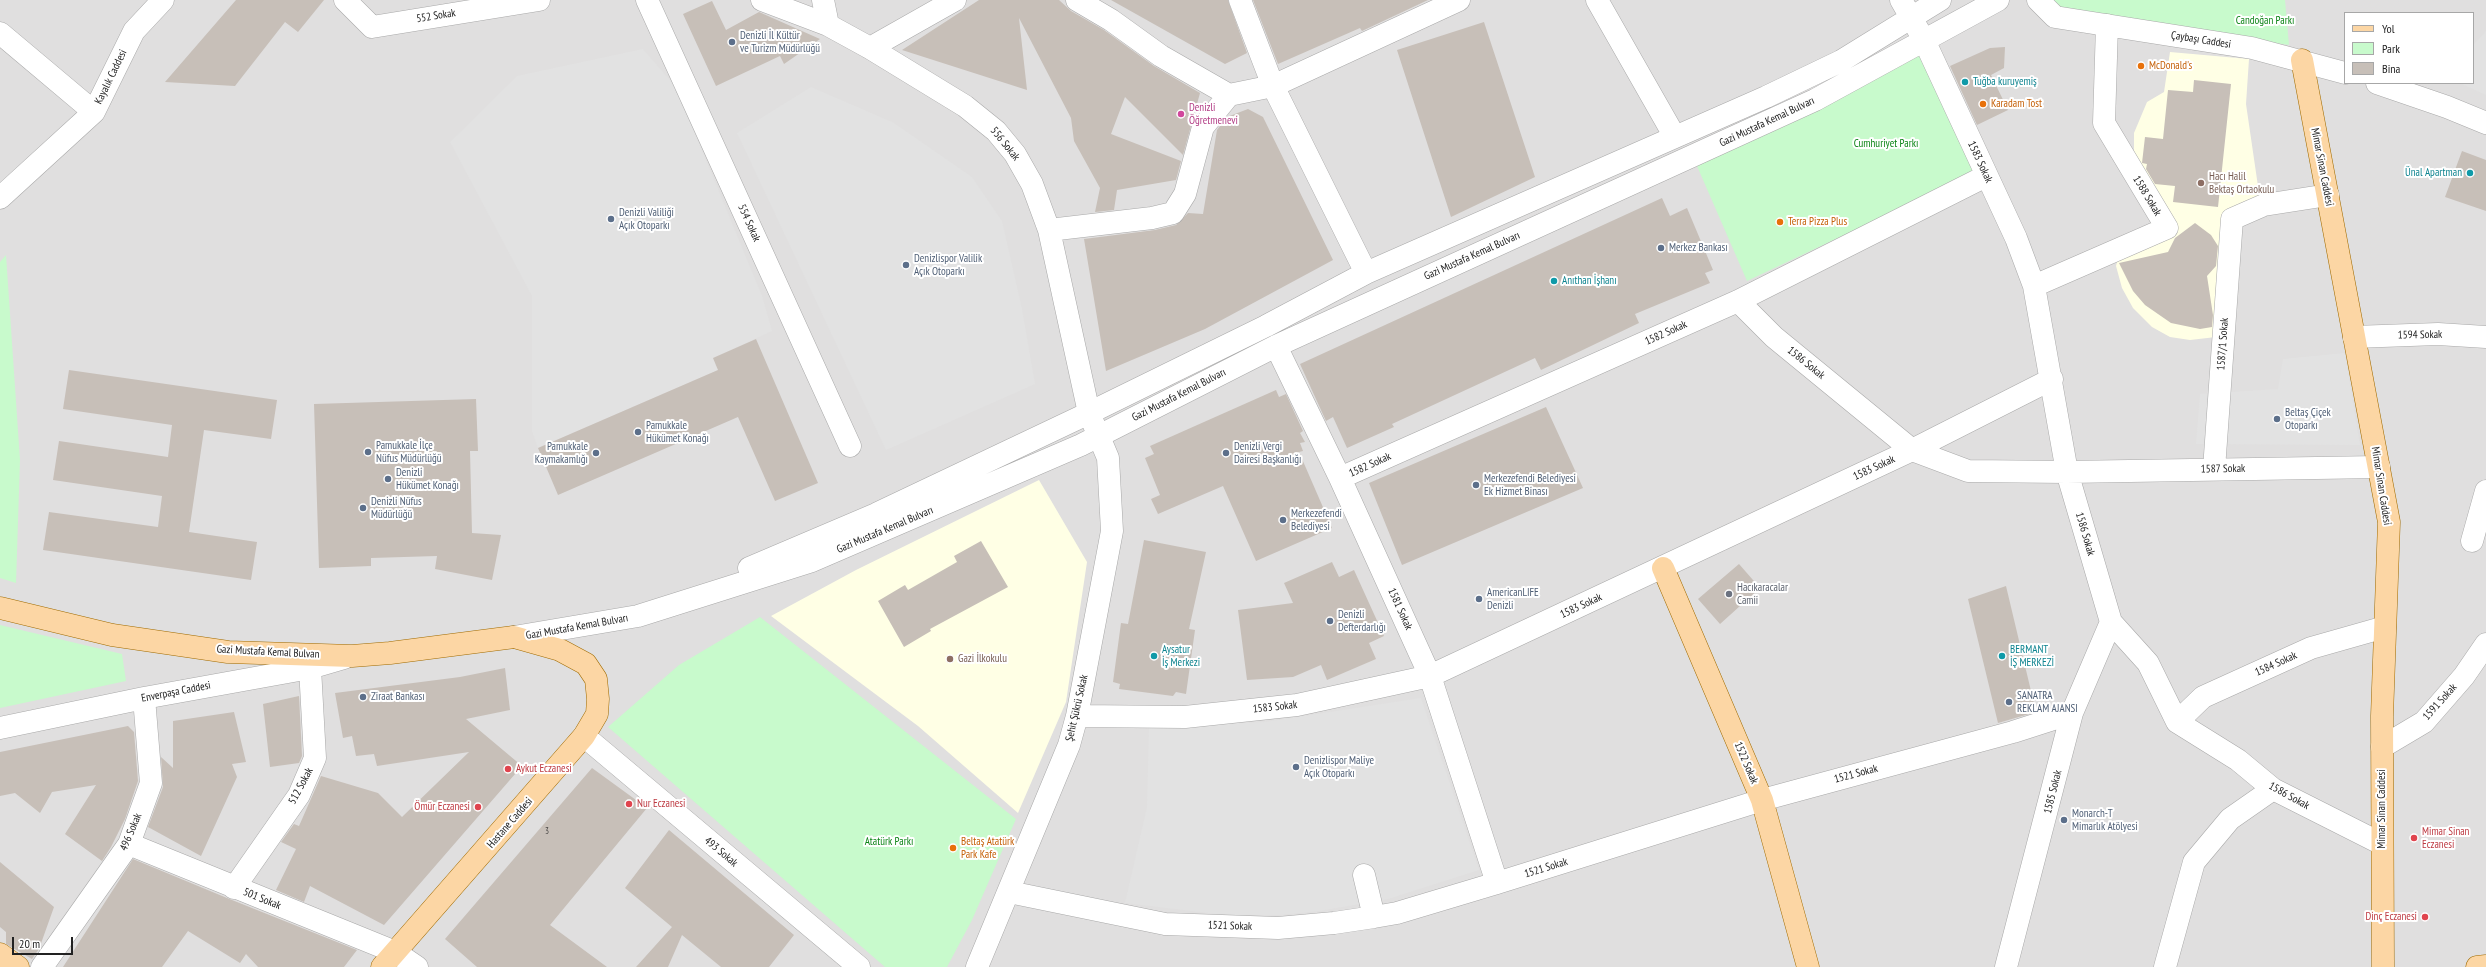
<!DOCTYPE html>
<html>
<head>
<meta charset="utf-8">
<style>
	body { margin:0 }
	#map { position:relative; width:2486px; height:967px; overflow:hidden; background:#f2efe9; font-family:"PT Sans Narrow",sans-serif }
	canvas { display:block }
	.legend { position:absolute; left:2344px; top:12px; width:130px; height:72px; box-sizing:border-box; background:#fff; border:1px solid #a7a7a7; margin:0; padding:5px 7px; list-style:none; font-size:12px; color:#222 }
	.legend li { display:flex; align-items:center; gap:8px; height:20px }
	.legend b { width:20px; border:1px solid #a7a7a7 }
	.scale { position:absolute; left:12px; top:937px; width:61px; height:18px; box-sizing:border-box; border:2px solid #222; border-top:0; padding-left:5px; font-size:12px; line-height:14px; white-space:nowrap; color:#222; -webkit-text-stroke:3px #fff; paint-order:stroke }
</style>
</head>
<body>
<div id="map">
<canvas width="2486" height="967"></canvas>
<ul class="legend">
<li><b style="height:5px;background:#fcd6a4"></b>Yol</li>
<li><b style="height:11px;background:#c8facc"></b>Park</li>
<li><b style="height:11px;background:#c7bfb8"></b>Bina</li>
</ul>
<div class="scale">20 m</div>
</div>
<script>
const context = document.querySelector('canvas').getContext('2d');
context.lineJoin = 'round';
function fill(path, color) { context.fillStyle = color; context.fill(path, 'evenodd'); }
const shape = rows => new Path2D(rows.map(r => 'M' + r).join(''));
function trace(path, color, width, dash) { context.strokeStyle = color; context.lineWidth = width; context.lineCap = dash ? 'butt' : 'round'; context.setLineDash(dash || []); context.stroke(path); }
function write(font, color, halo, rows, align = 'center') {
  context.font = font + ' "PT Sans Narrow",sans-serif'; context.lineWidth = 4; context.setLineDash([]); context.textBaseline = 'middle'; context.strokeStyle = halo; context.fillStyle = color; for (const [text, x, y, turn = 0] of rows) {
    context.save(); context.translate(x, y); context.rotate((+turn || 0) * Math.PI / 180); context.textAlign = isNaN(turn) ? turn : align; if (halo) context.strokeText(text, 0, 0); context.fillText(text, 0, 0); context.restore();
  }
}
const residential = shape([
	[0,0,2486,0,2486,967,0,967],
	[2345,13,2473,13,2473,83,2345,83]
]);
const education = shape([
	[2170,52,2249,59,2246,104,2260,200,2226,217,2216,337,2190,340,2170,337,2152,327,2133,308,2122,288,2116,266,2120,251,2170,228,2134,166,2134,133,2147,102,2164,92],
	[1039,480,1087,562,1066,702,1018,813,918,726,771,616,856,570]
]);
const park = shape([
	[2049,0,2285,0,2289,45,2056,11],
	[1921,54,1975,173,1747,281,1697,166],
	[6,255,20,460,16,583,0,578,0,262],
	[760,617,1016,819,972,920,947,967,885,967,608,727,679,665],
	[0,625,122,654,126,681,0,708]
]);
const parking = shape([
	[2486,31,2486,95,2460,83,2473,83,2473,45],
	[643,49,676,87,762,296,772,331,713,358,718,370,538,448,532,431,532,296,450,142,517,76],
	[811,87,894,123,972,177,1002,221,1022,309,1035,384,886,450,737,133],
	[2345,353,2360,445,2196,444,2200,394,2278,389,2283,359],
	[1421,698,1479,870,1388,899,1319,911,1279,915,1225,915,1125,903,1147,807,1149,727,1265,722]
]);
const building = shape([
	[236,0,324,0,298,32,285,22,235,86,165,82],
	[979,0,1059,0,1071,11,1104,30,1154,66,1200,93,1183,155,1125,97,1111,134,1181,161,1176,180,1117,190,1114,210,1095,212,1100,188,1074,141,1071,118,1019,18,1027,90,902,50],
	[1111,0,1228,0,1247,53,1225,64],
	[1253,0,1428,0,1362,31,1360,28,1278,64],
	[712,1,726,30,759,12,820,39,784,64,780,56,716,86,683,14],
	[1484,22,1535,177,1451,217,1397,50],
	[2005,47,2004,68,1991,75,2008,110,1977,125,1950,66,1990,48],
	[2194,80,2231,84,2218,207,2173,202,2175,186,2155,184,2146,169,2147,164,2142,163,2145,137,2163,139,2168,90,2193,92],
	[1248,109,1263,117,1333,260,1205,329,1106,371,1084,239,1155,230,1176,225,1188,213,1203,214,1217,130,1227,117],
	[2462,151,2486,160,2486,211,2445,197],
	[1662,198,1670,216,1687,208,1713,270,1705,273,1710,283,1635,314,1639,323,1541,370,1535,358,1392,424,1394,427,1347,448,1333,417,1326,421,1300,364],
	[2195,223,2211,235,2218,246,2216,266,2207,276,2213,315,2212,327,2200,329,2171,323,2145,305,2133,291,2119,263,2168,252,2175,238],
	[756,339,818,483,775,501,738,417,558,495,538,448,718,370,713,358],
	[69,370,277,400,271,439,204,430,189,532,257,542,251,580,43,550,49,512,158,527,162,496,53,480,59,441,168,457,172,425,63,409],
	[1276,390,1279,397,1286,394,1303,431,1300,433,1305,442,1300,443,1303,451,1299,452,1332,528,1256,561,1223,486,1158,514,1151,499,1160,495,1145,458,1154,454,1150,446],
	[476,399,478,451,470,451,472,533,501,535,492,580,435,569,437,556,371,558,371,566,319,568,314,404],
	[1546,407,1583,488,1402,565,1369,483],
	[1144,540,1206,552,1189,629,1195,630,1186,694,1176,692,1173,696,1119,689,1120,684,1113,682,1121,623,1128,624],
	[981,541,1008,587,930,629,931,631,904,647,878,601,905,585,908,590,957,562,954,556],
	[1332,562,1339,577,1354,570,1384,636,1369,643,1376,659,1327,680,1321,665,1293,677,1247,680,1238,610,1293,603,1284,583],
	[1739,564,1760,588,1720,624,1698,599],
	[2006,586,2036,712,1998,723,1968,599],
	[505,668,510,710,466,719,522,766,384,925,310,886,304,902,276,890,296,849,281,842,294,824,299,826,321,776,378,793,402,817,469,752,377,766,374,754,356,756,352,736,343,738,335,693,460,677],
	[299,696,302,756,299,763,270,767,263,704],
	[234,712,246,762,232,764,237,777,201,856,148,827,163,787,161,757,173,768,173,721],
	[128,726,134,732,138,781,125,819,111,847,102,861,65,834,96,785,52,792,40,813,15,793,0,796,0,752],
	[592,768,647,808,550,925,607,967,477,967,445,939],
	[669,830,794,935,769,967,721,967,682,935,668,967,636,967,672,927,625,888],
	[133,859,227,898,357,950,344,967,258,967,246,954,240,963,188,931,162,967,63,967],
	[0,862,54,907,39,949,32,959,6,944,6,932,0,927]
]);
const minor = shape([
	[345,0,372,27,539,0],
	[647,0,850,446],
	[762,0,828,25,870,48,965,106,996,131,1015,154,1032,184,1049,230,1089,413,1108,458,1112,531,1077,716,1069,745,977,967],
	[823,0,828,25],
	[1077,0,1111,20,1161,56,1229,95],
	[1240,0,1273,86,1366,273],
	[1597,0,1675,137],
	[1901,0,1924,40,2016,238,2034,286,2067,472,2111,622,2148,663,2177,722,2238,760,2273,789,2382,844],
	[2038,0,2055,17,2252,48,2345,73],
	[0,33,94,112],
	[870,48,955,0],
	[2377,83,2447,107,2486,123],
	[0,198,94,112,134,31,163,0],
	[1049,230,1152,218,1173,213,1185,194,1203,127,1229,95,1273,86,1459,0],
	[2034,286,2167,228,2104,123,2107,25],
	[1738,301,1774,337,1912,450,1968,471,2067,472,2379,467],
	[2354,337,2438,334,2486,337],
	[1276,346,1340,478,1430,676,1497,883],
	[2214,469,2232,219,2264,205,2328,195],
	[1340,478,1738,301,1986,176],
	[2472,541,2486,491],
	[749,568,876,514,1089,413,1266,326,1366,273,1766,97,1841,61,1940,0],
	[514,637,638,616,812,561,1081,445,1276,346,1815,100,1998,0],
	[1077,716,1185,717,1297,705,1430,676,1912,450,2052,379],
	[2177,722,2203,697,2311,648,2385,627],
	[0,728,144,698,310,668,344,658],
	[584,736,859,967],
	[2382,747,2424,722,2464,676,2486,644],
	[129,844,395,952,417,967],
	[1364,875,1374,917],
	[234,888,299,795,315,758,310,668],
	[1009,892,1165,924,1278,928,1334,923,1374,917,1397,913,1497,883,1762,800,2013,732,2072,713],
	[42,967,129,844,151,783,144,698],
	[2006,967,2072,713,2111,622],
	[2165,967,2194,862,2230,819,2273,789]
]);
const major = shape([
	[2302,60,2389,522,2382,716,2383,967],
	[1663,568,1762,800,1808,967],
	[0,608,112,635,228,652,352,656,390,653,514,637,560,650,586,664,596,679,598,699,597,714,584,736,382,967],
	[0,954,18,967],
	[2477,967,2486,966]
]);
const markers = [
	[732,42,4,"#5c6f8a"],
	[2141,66,4,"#e8710a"],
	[1965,82,4,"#0f9aa8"],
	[1983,104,4,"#e8710a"],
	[1181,114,4,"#d1479c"],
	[2470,173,4,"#0f9aa8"],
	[2201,183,4,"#8d6e63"],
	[611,219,4,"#5c6f8a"],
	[1780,222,4,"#e8710a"],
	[1661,248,4,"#5c6f8a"],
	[906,265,4,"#5c6f8a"],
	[1554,281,4,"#0f9aa8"],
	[2277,419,4,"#5c6f8a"],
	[638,432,4,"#5c6f8a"],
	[368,452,4,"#5c6f8a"],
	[596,453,4,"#5c6f8a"],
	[1226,453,4,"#5c6f8a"],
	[388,479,4,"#5c6f8a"],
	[1476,485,4,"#5c6f8a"],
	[363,508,4,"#5c6f8a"],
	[1283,520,4,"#5c6f8a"],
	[1729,594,4,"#6b7280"],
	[1479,599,4,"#5c6f8a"],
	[1330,621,4,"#5c6f8a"],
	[1154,656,4,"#0f9aa8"],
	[2002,656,4,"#0f9aa8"],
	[950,659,4,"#8d6e63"],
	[363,697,4,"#5c6f8a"],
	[2009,702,4,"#5c6f8a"],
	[1296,767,4,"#5c6f8a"],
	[508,769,4,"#e0444e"],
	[629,804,4,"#e0444e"],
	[478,807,4,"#e0444e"],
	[2064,820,4,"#5c6f8a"],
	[2414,838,4,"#e0444e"],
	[953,848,4,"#e8710a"],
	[2425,917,4,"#e0444e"]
];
const numberNames = [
	["3",547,831]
];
const streetNames = [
	["552 Sokak",436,16,-9],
	["Çaybaşı Caddesi",2201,40,9],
	["Kayalık Caddesi",111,77,-64],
	["Gazi Mustafa Kemal Bulvarı",1767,122,-25],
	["556 Sokak",1005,144,51],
	["1583 Sokak",1980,162,65],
	["Mimar Sinan Caddesi",2322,167,79],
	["1588 Sokak",2147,196,59],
	["554 Sokak",749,223,66],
	["Gazi Mustafa Kemal Bulvarı",1472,256,-24],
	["1582 Sokak",1666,333,-24],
	["1594 Sokak",2420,335,-1],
	["1587/1 Sokak",2223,344,-86],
	["1586 Sokak",1806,363,39],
	["Gazi Mustafa Kemal Bulvarı",1179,395,-27],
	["1582 Sokak",1370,465,-24],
	["1583 Sokak",1874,468,-25],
	["1587 Sokak",2223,469,-1],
	["Mimar Sinan Caddesi",2381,486,81],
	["Gazi Mustafa Kemal Bulvarı",885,530,-23],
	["1586 Sokak",2085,534,74],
	["1583 Sokak",1581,606,-25],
	["1581 Sokak",1400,609,66],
	["Gazi Mustafa Kemal Bulvarı",577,627,-10],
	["Gazi Mustafa Kemal Bulvan",268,652,3],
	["1584 Sokak",2276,664,-24],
	["Enverpaşa Caddesi",176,692,-11],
	["1591 Sokak",2440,702,-48],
	["1583 Sokak",1275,707,-6],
	["Şehit Şükrü Sokak",1077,708,-77],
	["1522 Sokak",1746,763,67],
	["1521 Sokak",1856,774,-15],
	["512 Sokak",301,786,-62],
	["1585 Sokak",2053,792,-76],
	["1586 Sokak",2289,796,29],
	["Mimar Sinan Caddesi",2382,809,-90],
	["Hastane Caddesi",510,823,-49],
	["496 Sokak",131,832,-67],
	["493 Sokak",721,852,40],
	["1521 Sokak",1546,868,-17],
	["501 Sokak",262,899,22],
	["1521 Sokak",1230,926,2]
];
const parkNames = [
	["Candoğan Parkı",2265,21],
	["Cumhuriyet Parkı",1886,144],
	["Atatürk Parkı",889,842]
];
const serviceNames = [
	["Denizli İl Kültür",740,36],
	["ve Turizm Müdürlüğü",740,49],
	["Denizli Valiliği",619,213],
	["Açık Otoparkı",619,226],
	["Merkez Bankası",1669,248],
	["Denizlispor Valilik",914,259],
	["Açık Otoparkı",914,272],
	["Beltaş Çiçek",2285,413],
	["Otoparkı",2285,426],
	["Pamukkale",646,426],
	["Hükümet Konağı",646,439],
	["Pamukkale İlçe",376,446],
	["Nüfus Müdürlüğü",376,459],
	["Pamukkale",588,447,"right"],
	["Kaymakamlığı",588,460,"right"],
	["Denizli Vergi",1234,447],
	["Dairesi Başkanlığı",1234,460],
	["Denizli",396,473],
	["Hükümet Konağı",396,486],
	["Merkezefendi Belediyesi",1484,479],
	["Ek Hizmet Binası",1484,492],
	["Denizli Nüfus",371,502],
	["Müdürlüğü",371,515],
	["Merkezefendi",1291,514],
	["Belediyesi",1291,527],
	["AmericanLIFE",1487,593],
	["Denizli",1487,606],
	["Denizli",1338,615],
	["Defterdarlığı",1338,628],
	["SANATRA",2017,696],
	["REKLAM AJANSI",2017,709],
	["Ziraat Bankası",371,697],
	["Denizlispor Maliye",1304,761],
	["Açık Otoparkı",1304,774],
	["Monarch-T",2072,814],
	["Mimarlık Atölyesi",2072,827]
];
const foodNames = [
	["McDonald's",2149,66],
	["Karadam Tost",1991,104],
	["Terra Pizza Plus",1788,222],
	["Beltaş Atatürk",961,842],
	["Park Kafe",961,855]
];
const cultureNames = [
	["Tuğba kuruyemiş",1973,82],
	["Ünal Apartman",2462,173,"right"],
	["Anıthan İşhanı",1562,281],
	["Aysatur",1162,650],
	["İş Merkezi",1162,663],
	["BERMANT",2010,650],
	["İŞ MERKEZİ",2010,663]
];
const hotelNames = [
	["Denizli",1189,108],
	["Öğretmenevi",1189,121]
];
const educationNames = [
	["Hacı Halil",2209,177],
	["Bektaş Ortaokulu",2209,190],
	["Gazi İlkokulu",958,659]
];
const worshipNames = [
	["Hacıkaracalar",1737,588],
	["Camii",1737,601]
];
const healthNames = [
	["Aykut Eczanesi",516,769],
	["Nur Eczanesi",637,804],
	["Ömür Eczanesi",470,807,"right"],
	["Mimar Sinan",2422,832],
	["Eczanesi",2422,845],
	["Dinç Eczanesi",2417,917,"right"]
];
fill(residential, '#e0dfdf');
fill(education, '#ffffe5');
fill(park, '#c8facc');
fill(parking, '#e2e2e2');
fill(building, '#c7bfb8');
trace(minor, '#a9a9a9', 23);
trace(major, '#a06b00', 23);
trace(minor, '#fff', 22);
trace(major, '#fcd6a4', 22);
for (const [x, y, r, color] of markers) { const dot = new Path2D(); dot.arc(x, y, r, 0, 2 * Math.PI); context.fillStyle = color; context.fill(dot); trace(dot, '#fff', 1.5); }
write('9px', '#4b4948', null, numberNames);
write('11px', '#222', '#fff', streetNames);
write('11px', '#0c8416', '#fff', parkNames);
write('11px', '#4e5e75', '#fff', serviceNames, 'left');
write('11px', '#c56008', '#fff', foodNames, 'left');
write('11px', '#0d838f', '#fff', cultureNames, 'left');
write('11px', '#b23c85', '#fff', hotelNames, 'left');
write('11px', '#785e54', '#fff', educationNames, 'left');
write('11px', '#5b616d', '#fff', worshipNames, 'left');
write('11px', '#be3a42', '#fff', healthNames, 'left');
</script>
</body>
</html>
